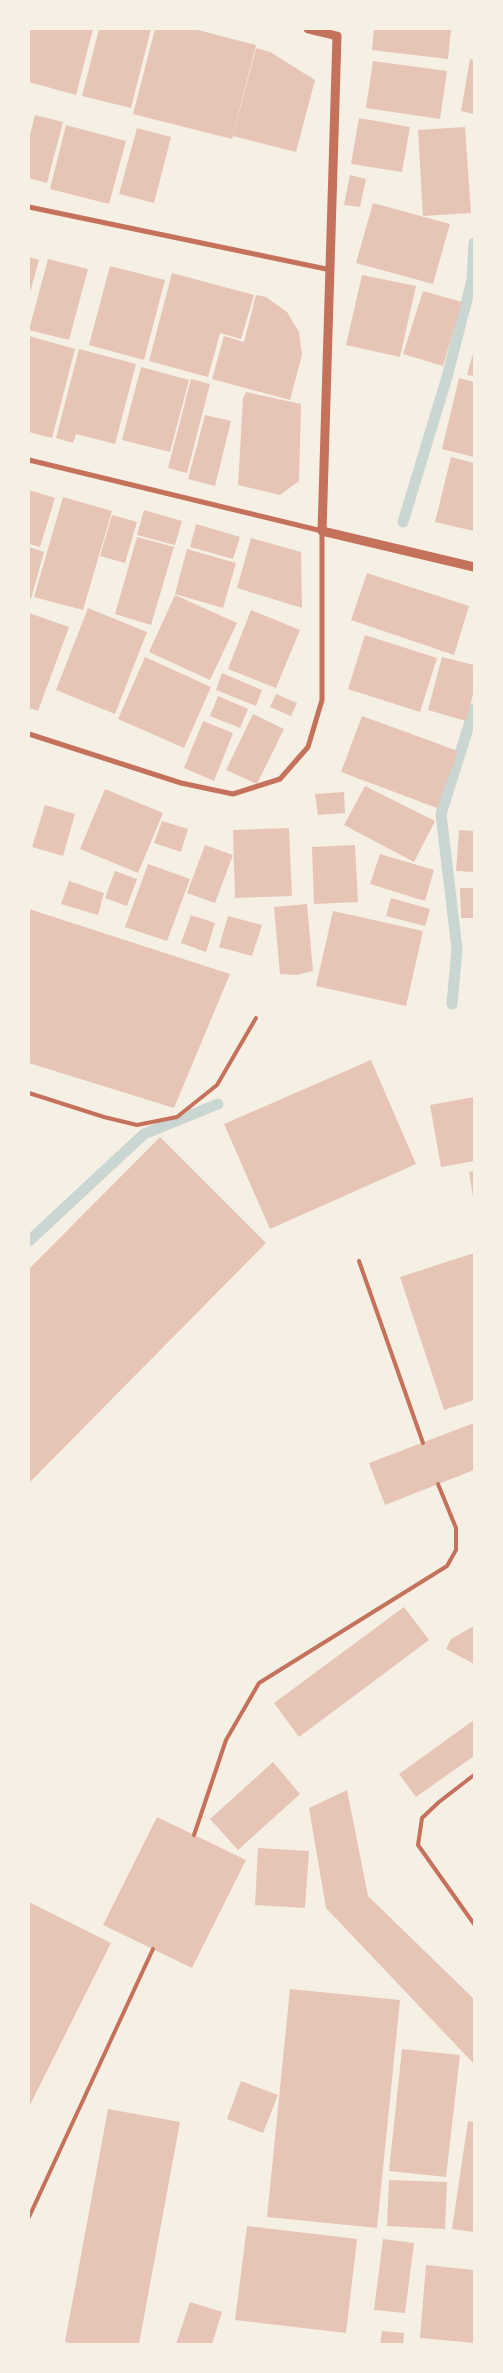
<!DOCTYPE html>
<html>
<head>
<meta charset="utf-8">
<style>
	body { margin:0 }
	#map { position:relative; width:503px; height:2373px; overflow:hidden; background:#f6efe4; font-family:Montserrat,sans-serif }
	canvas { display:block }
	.frame { position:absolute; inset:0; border:30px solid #f6efe4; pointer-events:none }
</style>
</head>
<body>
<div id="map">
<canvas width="503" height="2373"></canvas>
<div class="frame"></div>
</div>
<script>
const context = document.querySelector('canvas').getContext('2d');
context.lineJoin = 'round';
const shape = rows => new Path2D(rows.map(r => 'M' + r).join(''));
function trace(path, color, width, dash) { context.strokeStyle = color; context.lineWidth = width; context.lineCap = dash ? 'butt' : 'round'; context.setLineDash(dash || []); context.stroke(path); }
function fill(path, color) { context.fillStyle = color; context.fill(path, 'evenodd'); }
const stream = shape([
	[403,522,447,377,472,280,474,243],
	[452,1004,457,949,441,814,474,709],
	[29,1241,144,1134,218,1104]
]);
const building = shape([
	[29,29,93,29,76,95,29,82],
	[99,29,151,29,131,108,82,96],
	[155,29,194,29,256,45,232,139,133,114],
	[374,29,451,29,448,59,372,50],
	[256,48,270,52,315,80,296,152,233,136],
	[470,59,474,60,474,114,461,111],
	[373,61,447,71,440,119,366,108],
	[35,115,63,122,47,183,29,178,29,139],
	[359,118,410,127,402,172,351,164],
	[66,125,126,141,109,204,50,189],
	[465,127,471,213,423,216,418,130],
	[137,128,171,137,154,203,119,194],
	[350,175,366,179,360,207,344,205],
	[373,203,450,224,433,284,356,263],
	[29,257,39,260,29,296],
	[48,259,88,269,69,340,29,330],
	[110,266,165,280,144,360,89,345],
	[172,273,254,295,241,339,220,333,208,377,149,361],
	[362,275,416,286,400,357,346,345],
	[423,291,462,302,443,366,403,354],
	[256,295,266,297,287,312,299,332,302,355,290,400,212,379,224,336,244,342],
	[29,336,75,349,52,438,29,432],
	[79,349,136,364,115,444,76,434,73,443,56,438],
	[474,350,474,376,467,375],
	[141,367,189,380,170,452,122,440],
	[459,378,474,382,474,457,442,449],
	[191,379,210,384,187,473,168,468],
	[246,392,301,404,299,481,280,495,238,485,243,398],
	[205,415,231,421,215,486,188,479],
	[451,457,474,463,474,531,435,522],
	[29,490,55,498,40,547,29,544],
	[63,497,112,511,83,610,34,597],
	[144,510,182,521,175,545,137,535],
	[112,515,137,522,125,563,100,556],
	[196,524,240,537,233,559,190,547],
	[137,537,174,547,151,625,115,614],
	[251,538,301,552,302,608,237,588],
	[29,547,44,552,31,599,29,598],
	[187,549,236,563,223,608,175,594],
	[367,573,469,606,454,655,351,620],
	[175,595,237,623,210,680,149,652],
	[88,608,147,632,115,714,56,690],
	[251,610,300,630,276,688,228,669],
	[29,613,69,627,38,711,29,708],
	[365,635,437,658,420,712,348,689],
	[145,657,211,687,184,748,118,719],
	[442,657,474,665,474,691,466,721,428,710],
	[222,673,262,690,256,706,216,690],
	[276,694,297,703,291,716,270,707],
	[218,696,248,709,240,728,210,716],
	[253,714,284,729,257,784,226,770],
	[362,716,458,751,437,808,341,772],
	[203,721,233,733,214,781,184,768],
	[365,786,435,821,414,862,344,825],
	[105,789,163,813,138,873,80,849],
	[344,792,345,813,318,815,315,794],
	[45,805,75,814,63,856,32,847],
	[162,821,188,829,181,852,154,843],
	[289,828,292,896,235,898,233,830],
	[459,830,474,831,474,872,456,871],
	[205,845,233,855,215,903,187,893],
	[355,845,358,902,314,904,312,847],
	[380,854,434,870,425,901,370,884],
	[148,864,190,879,167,941,125,927],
	[115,871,137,879,127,906,105,898],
	[69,881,104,893,98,915,61,904],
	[460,888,474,888,474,918,461,918],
	[391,898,430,909,425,926,386,916],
	[307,904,313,971,297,975,280,974,274,907],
	[29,909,230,974,174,1108,29,1063],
	[333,911,423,931,406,1006,316,986],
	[191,915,215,923,206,952,181,943],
	[228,916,262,925,252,956,219,947],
	[371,1060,416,1164,270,1229,224,1124],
	[474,1097,474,1161,441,1167,430,1105],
	[160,1137,266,1243,29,1483,29,1269],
	[474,1171,474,1197,473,1197,469,1172],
	[474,1253,474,1400,444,1410,400,1277],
	[474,1423,474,1470,385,1505,369,1463],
	[404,1607,429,1640,299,1737,274,1703],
	[474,1626,474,1664,446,1649,451,1639],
	[474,1720,474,1756,416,1797,399,1774],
	[273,1762,300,1794,238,1850,210,1819],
	[347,1790,368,1896,474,1999,474,2064,326,1908,309,1808],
	[157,1817,246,1860,192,1968,103,1925],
	[258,1848,309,1851,305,1908,255,1905],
	[29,1902,111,1943,29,2107],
	[290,1989,400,2000,377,2228,267,2217],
	[402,2049,460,2055,446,2177,389,2171],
	[241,2081,278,2095,263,2133,227,2119],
	[108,2109,180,2122,139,2344,74,2344,65,2342],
	[468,2121,474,2122,474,2232,452,2229],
	[389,2180,447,2182,445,2229,387,2226],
	[247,2226,357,2239,346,2333,235,2320],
	[383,2239,414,2243,405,2313,374,2310],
	[426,2265,474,2270,474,2343,420,2338],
	[190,2302,222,2312,212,2344,176,2344],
	[382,2331,404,2333,403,2344,380,2344]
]);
const service = shape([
	[29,1093,104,1117,137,1125,177,1117,217,1085,256,1018],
	[359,1261,423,1443],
	[474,1775,439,1802,422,1818,418,1845,474,1924],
	[194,1835,226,1740,259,1683,447,1566,456,1550,456,1528,438,1484],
	[29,2217,153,1949]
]);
const minor = shape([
	[29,207,331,270],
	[29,460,322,531,322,700,308,747,280,779,233,794,181,783,29,734]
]);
const tertiary = shape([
	[308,29,337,36,322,531,474,567]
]);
trace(stream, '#c9d6d2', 11);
fill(building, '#e6c5b7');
trace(service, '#c5725c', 4);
trace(minor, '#c5725c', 5);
trace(tertiary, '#c5725c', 9);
</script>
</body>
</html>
